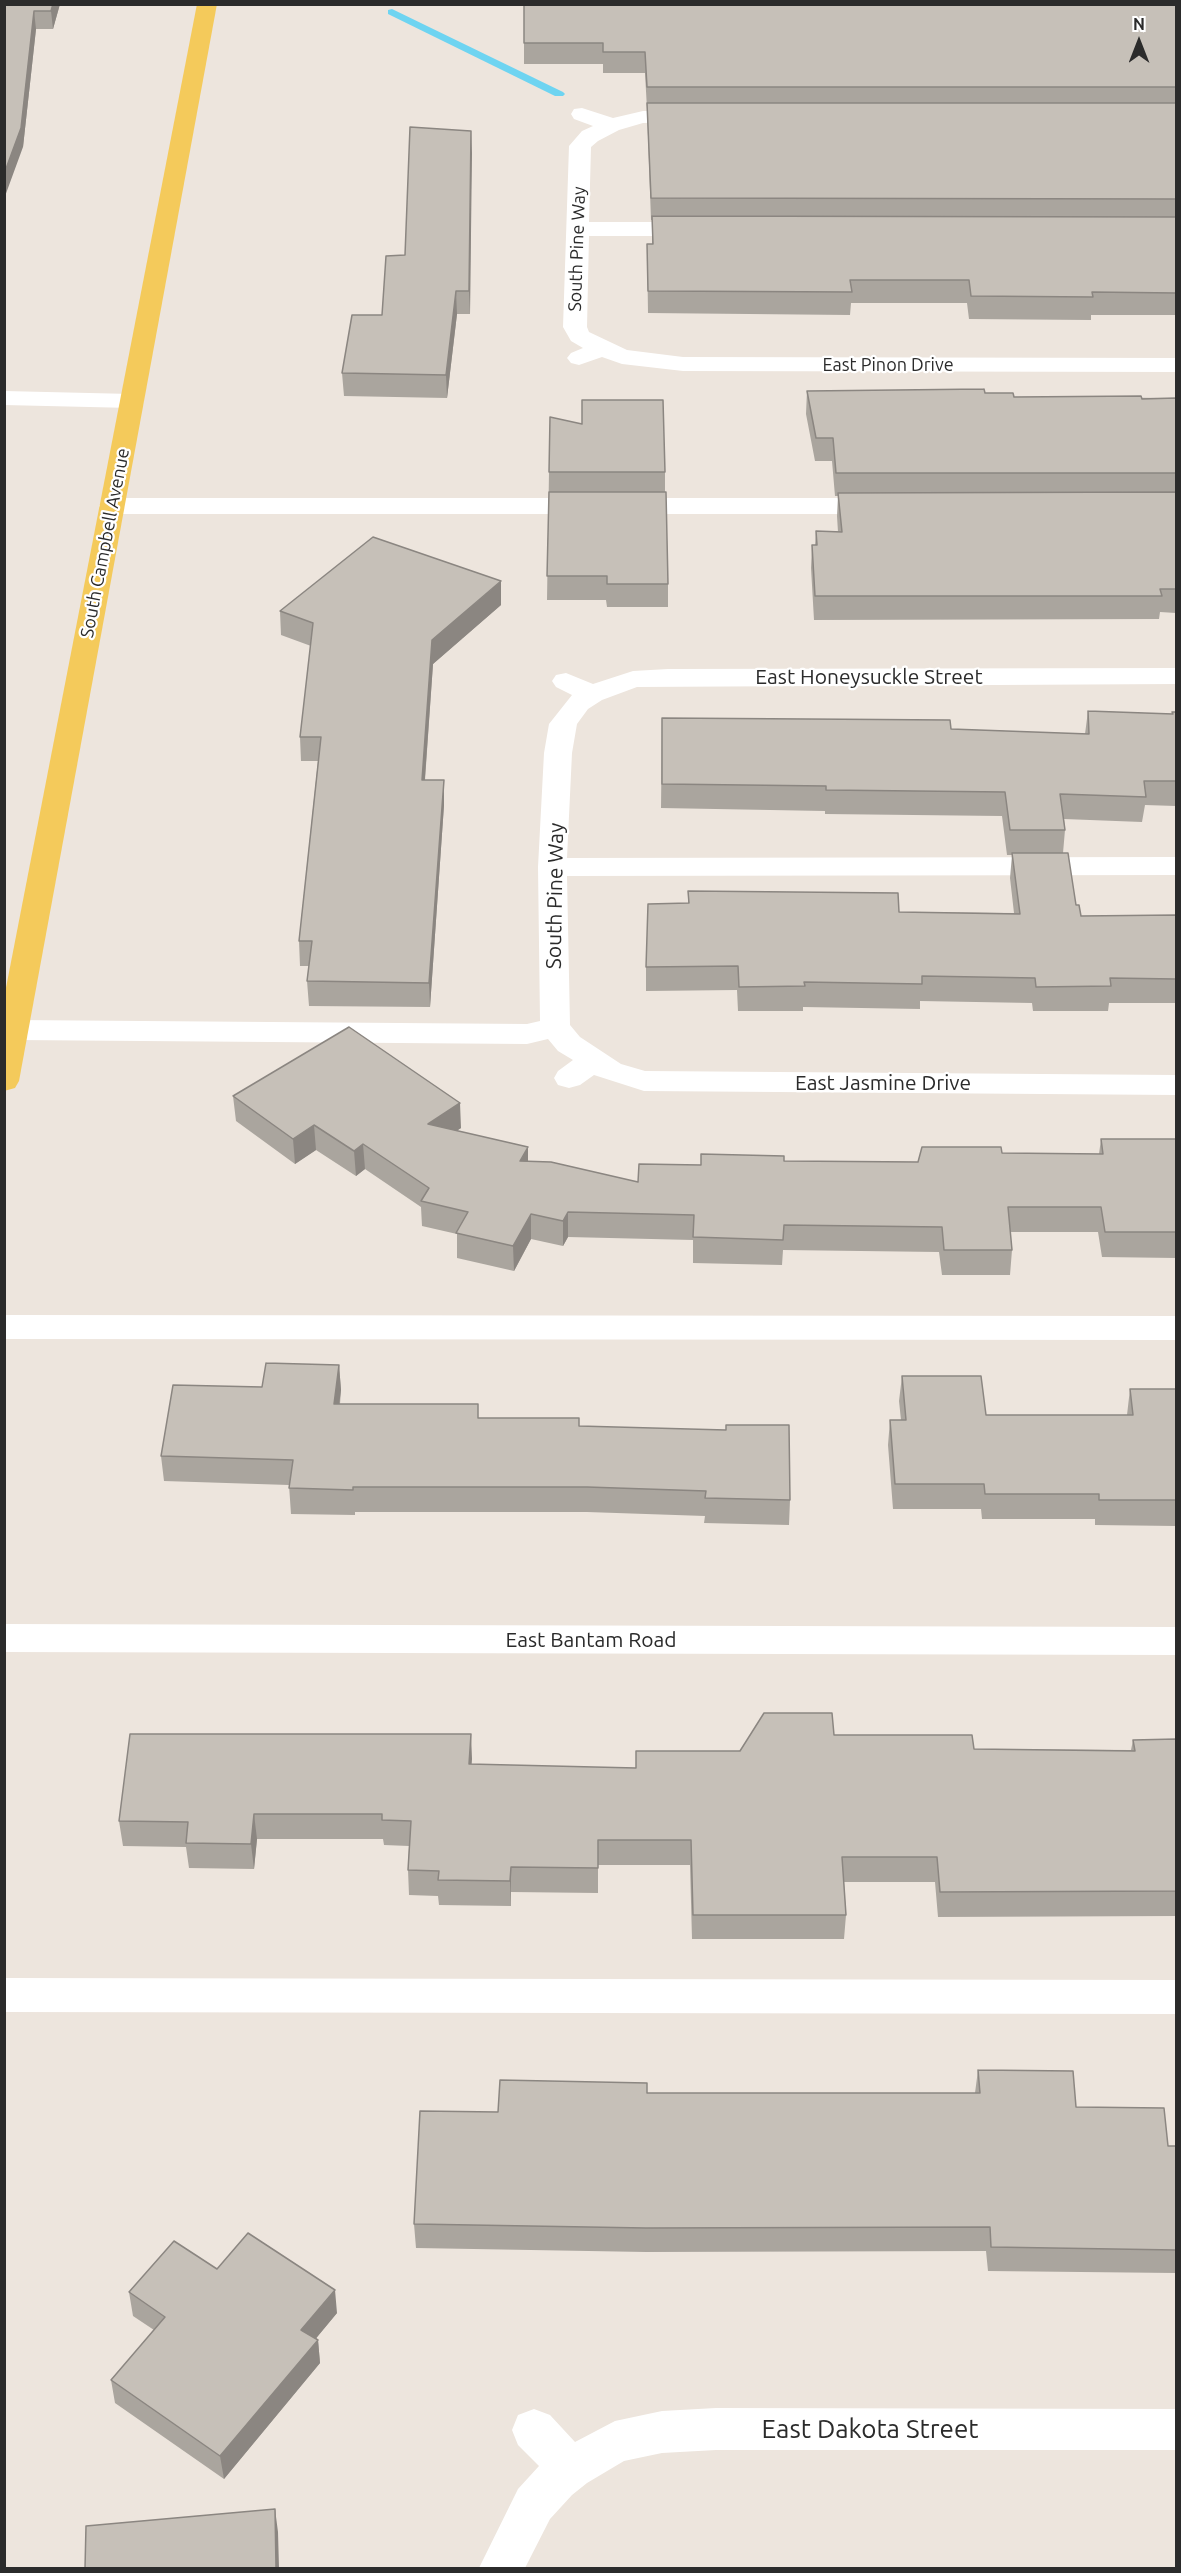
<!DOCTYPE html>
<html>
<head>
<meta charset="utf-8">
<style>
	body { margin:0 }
	#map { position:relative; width:1181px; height:2573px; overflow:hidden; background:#ede5dd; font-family:Ubuntu,sans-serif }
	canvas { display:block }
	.frame { position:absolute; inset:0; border:6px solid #2b2b2b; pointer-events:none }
	.north { position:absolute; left:1109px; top:12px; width:60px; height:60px; -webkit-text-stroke:4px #fff; paint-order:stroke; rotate:0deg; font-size:16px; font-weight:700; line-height:24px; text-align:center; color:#2b2b2b }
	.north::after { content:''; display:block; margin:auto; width:21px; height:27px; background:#2b2b2b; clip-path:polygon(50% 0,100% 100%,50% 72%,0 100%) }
</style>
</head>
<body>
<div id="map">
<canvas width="1181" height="2573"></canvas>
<div class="frame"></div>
<div class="north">N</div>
</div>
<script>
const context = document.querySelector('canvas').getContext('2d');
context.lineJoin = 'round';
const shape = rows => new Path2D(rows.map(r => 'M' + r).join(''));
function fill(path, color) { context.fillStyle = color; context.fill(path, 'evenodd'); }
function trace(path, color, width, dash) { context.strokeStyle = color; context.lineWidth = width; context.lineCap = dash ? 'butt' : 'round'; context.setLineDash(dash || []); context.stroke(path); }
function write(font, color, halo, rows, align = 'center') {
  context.font = font + ' Ubuntu,sans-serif'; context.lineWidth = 4.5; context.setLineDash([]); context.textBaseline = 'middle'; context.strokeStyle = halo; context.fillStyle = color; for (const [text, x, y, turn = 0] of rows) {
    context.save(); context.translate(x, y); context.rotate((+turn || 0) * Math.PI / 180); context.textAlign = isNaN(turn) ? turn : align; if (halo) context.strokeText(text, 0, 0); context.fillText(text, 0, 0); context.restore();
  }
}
const stream = shape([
	[392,9,563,92,565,94,563,96,555,96,388,14,388,10,392,9]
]);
const minor = shape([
	[582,108,613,118,643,111,691,110,699,111,702,116,699,121,691,122,643,123,619,130,598,141,591,147,589,222,696,222,704,224,707,229,704,234,696,236,589,236,587,327,589,332,627,350,683,357,1176,358,1176,372,683,371,622,364,602,357,579,365,571,363,567,358,571,353,583,348,571,341,563,327,569,146,582,131,593,126,574,119,571,114,574,109,582,108],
	[4,391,132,394,141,396,144,401,141,406,132,408,4,405,4,391],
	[112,498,881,498,890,501,894,506,890,511,881,514,112,514,103,511,99,506,103,501,112,498],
	[1176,668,1176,684,637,687,602,700,588,709,577,724,572,753,567,858,1176,857,1176,875,567,876,570,1025,580,1037,621,1064,645,1071,1176,1075,1176,1095,644,1091,594,1075,580,1085,569,1088,558,1085,554,1078,558,1071,573,1060,558,1051,548,1039,527,1044,14,1040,4,1037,4,1023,14,1020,527,1024,540,1021,538,867,544,753,549,724,572,695,556,687,552,681,556,675,566,673,593,684,633,671,668,669,1176,668],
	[4,1315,1176,1316,1176,1340,4,1339,4,1315],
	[4,1624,1176,1627,1176,1655,4,1652,4,1624],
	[4,1978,1176,1980,1176,2014,4,2012,4,1978],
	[716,2408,1176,2409,1176,2450,716,2450,662,2453,624,2461,587,2483,572,2495,550,2519,525,2568,479,2568,518,2489,539,2466,518,2445,512,2430,518,2415,534,2409,550,2415,575,2442,615,2421,662,2411,716,2408]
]);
const major = shape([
	[197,4,217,4,19,1081,15,1088,4,1091,4,998,197,4]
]);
const wall = shape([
	[4,4,60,4,53,29,36,29,23,147],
	[524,4,1176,4,1176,315,1091,315,1091,320,969,319,967,303,851,303,850,315,648,313,647,244,652,244,652,220,651,220,647,109,645,73,603,73,603,64,524,64],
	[471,131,470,314,457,314,447,398,344,396,342,373,382,315,405,255],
	[807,391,985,393,1014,397,1176,398,1176,613,1160,612,1159,619,814,620,811,568,812,545,815,545,816,531,838,532,837,516,838,496,835,496,832,461,815,461,806,414],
	[582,424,665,472,665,492,668,584,668,607,607,607,606,600,547,600,549,472],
	[501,605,433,664,425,780,444,805,430,1007,309,1006,307,981,309,966,300,966,299,941,318,761,301,761,300,737,311,646,281,635,280,611],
	[1088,711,1172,714,1176,712,1176,806,1145,805,1142,822,1064,819,1065,830,1063,853,1076,905,1081,916,1176,915,1176,1003,1109,1003,1108,1011,1033,1011,1032,1003,920,1001,920,1009,803,1007,803,1011,738,1011,737,990,646,991,646,967,688,903,688,891,899,912,1014,913,1010,878,1012,855,1007,855,1002,816,825,814,825,811,661,808,662,718,1085,734],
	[233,1096,461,1128,456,1131,528,1161,638,1182,701,1165,784,1161,918,1162,1002,1153,1099,1154,1101,1139,1176,1139,1176,1258,1102,1257,1098,1232,1010,1232,1012,1250,1010,1275,942,1275,939,1252,783,1250,782,1265,693,1263,693,1240,568,1237,563,1246,531,1239,514,1271,457,1258,457,1234,422,1226,421,1207,365,1169,356,1176,316,1150,295,1164,236,1121],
	[339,1365,341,1390,340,1404,479,1418,579,1426,790,1500,789,1525,704,1523,705,1516,587,1512,355,1512,355,1515,291,1514,289,1485,164,1481,161,1456,262,1387],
	[902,1376,986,1415,1127,1415,1130,1389,1176,1389,1176,1526,1095,1525,1095,1519,982,1519,981,1509,893,1509,888,1445,890,1420,901,1420,899,1401],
	[471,1734,471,1765,636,1768,834,1735,974,1749,1131,1750,1133,1740,1176,1739,1176,1916,938,1917,935,1882,844,1882,846,1915,844,1939,692,1939,690,1865,598,1865,598,1893,511,1892,511,1906,439,1905,438,1896,409,1895,408,1870,409,1846,384,1845,383,1839,257,1839,254,1869,189,1868,186,1847,123,1846,119,1821],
	[978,2070,1076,2107,1168,2146,1176,2146,1176,2266,1175,2273,988,2271,986,2251,646,2252,416,2248,414,2224,498,2112,647,2093,975,2093],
	[217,2269,337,2313,316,2338,318,2340,320,2363,224,2479,115,2403,111,2380,154,2330,133,2316,129,2292]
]);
const shadedWall = shape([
	[53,4,60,4,53,29,51,11],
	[34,11,36,29,23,147,4,199,4,174],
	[471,131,472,153,470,314,469,291],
	[456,291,457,314,447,398,446,375],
	[501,581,501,605,433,664,423,805,422,780,432,640],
	[444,780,444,805,430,1007,429,983],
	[460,1103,461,1128,429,1149,428,1124],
	[314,1125,316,1150,295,1164,293,1139],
	[363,1144,365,1169,356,1176,354,1151],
	[528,1147,528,1172,520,1161],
	[568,1212,568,1237,563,1246,563,1221],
	[531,1214,531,1239,514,1271,513,1246],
	[339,1365,341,1390,336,1429,334,1404],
	[471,1734,472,1759,470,1789,469,1764],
	[254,1814,257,1839,254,1869,251,1844],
	[511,1867,511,1906,510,1881],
	[335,2290,337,2313,304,2353,301,2330],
	[318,2340,320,2363,224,2479,220,2456],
	[275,2509,278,2532,279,2568,276,2568]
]);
const building = shape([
	[4,4,53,4,51,11,34,11,21,128,4,174,4,4],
	[524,4,1176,4,1176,87,647,87,645,52,603,52,603,43,524,43,524,4],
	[647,103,1176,103,1176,199,651,198,647,103],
	[410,127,471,131,469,291,456,291,446,375,342,373,352,315,382,315,386,256,405,255,410,127],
	[652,216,1176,217,1176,293,1092,292,1093,297,971,296,969,280,850,280,852,292,648,291,647,244,653,244,652,216],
	[984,389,985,393,1013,393,1014,397,1141,396,1142,399,1176,398,1176,473,836,473,833,438,816,438,807,391,984,389],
	[582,400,663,400,665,472,549,472,550,417,582,424,582,400],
	[549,492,666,492,668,584,607,584,607,576,547,576,549,492],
	[1176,492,1176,589,1160,589,1162,596,815,596,812,545,817,545,816,531,842,532,838,493,1176,492],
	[373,537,501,581,432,640,422,780,444,780,429,983,307,981,312,941,299,941,321,737,300,737,313,623,280,611,373,537],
	[1088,711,1173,714,1172,712,1176,712,1176,781,1144,781,1146,797,1060,794,1065,830,1010,830,1005,792,826,790,826,786,662,784,662,718,950,720,951,729,1089,734,1088,711],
	[1012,853,1068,853,1076,905,1079,905,1081,916,1176,915,1176,979,1110,978,1111,986,1036,987,1035,978,922,976,922,984,804,982,805,986,739,987,738,966,646,967,648,904,689,903,688,891,898,893,899,912,1020,914,1012,853],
	[349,1027,460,1103,428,1124,528,1147,520,1161,551,1162,638,1182,639,1164,701,1165,701,1154,784,1156,784,1161,918,1162,922,1147,1001,1147,1002,1153,1103,1154,1101,1139,1176,1139,1176,1232,1105,1232,1101,1207,1008,1207,1012,1250,944,1250,942,1227,784,1225,783,1240,693,1237,694,1215,568,1212,563,1221,531,1214,513,1246,456,1233,468,1212,421,1201,429,1188,363,1144,354,1151,314,1125,293,1139,233,1096,349,1027],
	[266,1363,339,1365,334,1404,478,1404,478,1418,579,1418,579,1426,726,1430,726,1425,789,1425,790,1500,705,1498,706,1491,587,1487,353,1487,353,1490,289,1488,293,1460,161,1456,173,1385,262,1387,266,1363],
	[902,1376,981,1376,986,1415,1133,1415,1130,1389,1176,1389,1176,1500,1099,1500,1099,1494,985,1494,984,1484,895,1484,890,1420,906,1420,902,1376],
	[764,1713,832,1713,834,1735,972,1735,974,1749,1135,1751,1133,1740,1176,1739,1176,1891,940,1892,937,1857,842,1857,846,1915,693,1915,691,1840,598,1840,598,1868,511,1867,510,1881,438,1880,439,1871,408,1870,411,1821,382,1820,382,1814,254,1814,251,1844,186,1843,188,1822,119,1821,130,1734,471,1734,469,1764,636,1768,636,1751,740,1751,764,1713],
	[978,2070,1073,2071,1076,2107,1164,2108,1168,2146,1176,2146,1176,2250,991,2247,990,2227,646,2228,414,2224,420,2111,498,2112,500,2080,647,2083,647,2093,980,2093,978,2070],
	[248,2233,335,2290,301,2330,318,2340,220,2456,111,2380,165,2317,129,2292,174,2241,217,2269,248,2233],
	[275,2509,276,2568,85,2568,86,2526,275,2509]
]);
const farStreetnames = [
	["South Pine Way",577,249,-88],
	["East Pinon Drive",888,365],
	["South Campbell Avenue",105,543,-79]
];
const streetNames = [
	["East Honeysuckle Street",869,677],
	["South Pine Way",555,896,-89],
	["East Jasmine Drive",883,1083],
	["East Bantam Road",591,1640]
];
const nearStreetnames = [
	["East Dakota Street",870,2429]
];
fill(stream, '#6ed4f1');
fill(minor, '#fff');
fill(major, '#f4ca5b');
fill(wall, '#aaa59e');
fill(shadedWall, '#8b8681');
fill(building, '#c6c0b8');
trace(building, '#8b8681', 1.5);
write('18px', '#2b2b2b', '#fff', farStreetnames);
write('21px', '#2b2b2b', '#fff', streetNames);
write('26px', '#2b2b2b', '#fff', nearStreetnames);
</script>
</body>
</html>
